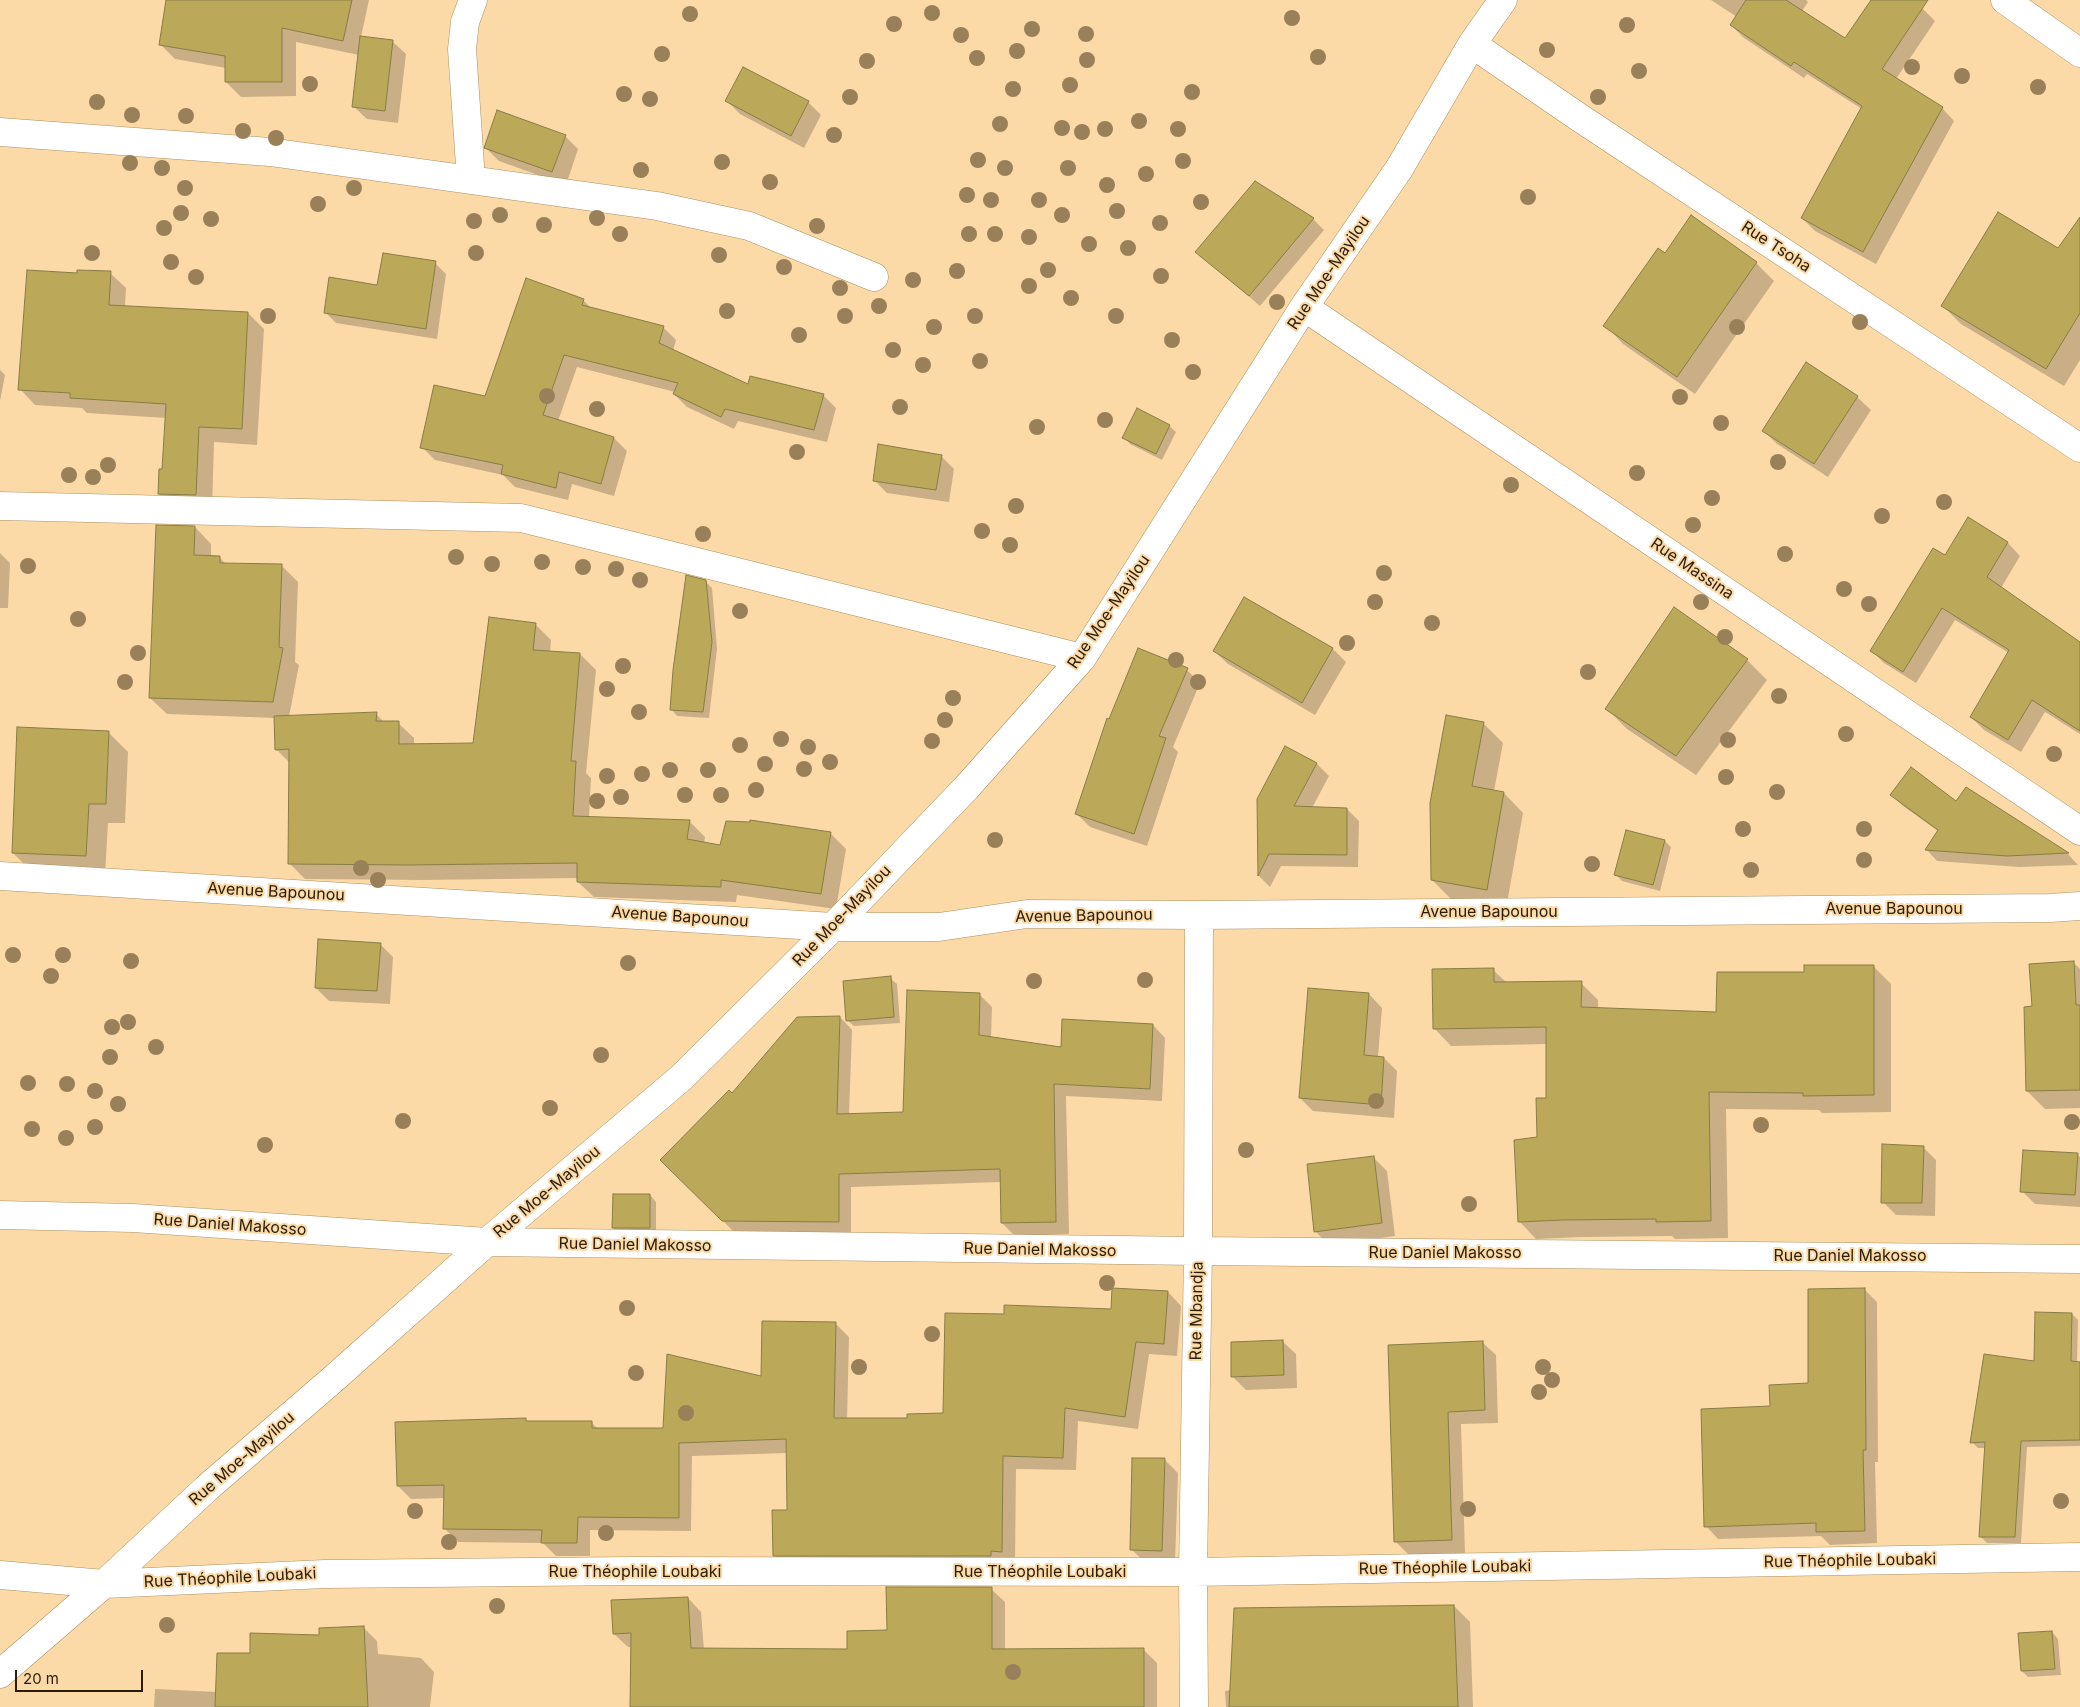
<!DOCTYPE html>
<html>
<head>
<meta charset="utf-8">
<style>
	body { margin:0 }
	#map { position:relative; width:2080px; height:1707px; overflow:hidden; background:#fcdaa8; font-family:Inter,sans-serif }
	canvas { display:block }
	.scale { position:absolute; left:15px; top:1670px; width:128px; height:22px; box-sizing:border-box; border:2px solid #2a1d09; border-top:0; padding-left:6px; font-size:15px; line-height:18px; white-space:nowrap; color:#2a1d09; -webkit-text-stroke:4px #fcdaa8; paint-order:stroke }
</style>
</head>
<body>
<div id="map">
<canvas width="2080" height="1707"></canvas>
<div class="scale">20 m</div>
</div>
<script>
const context = document.querySelector('canvas').getContext('2d');
context.lineJoin = 'round';
function fill(path, color) { context.fillStyle = color; context.fill(path, 'evenodd'); }
const shape = rows => new Path2D(rows.map(r => 'M' + r).join(''));
function trace(path, color, width, dash) { context.strokeStyle = color; context.lineWidth = width; context.lineCap = dash ? 'butt' : 'round'; context.setLineDash(dash || []); context.stroke(path); }
function write(font, color, halo, rows, align = 'center') {
  context.font = font + ' Inter,sans-serif'; context.lineWidth = 4; context.setLineDash([]); context.textBaseline = 'middle'; context.strokeStyle = halo; context.fillStyle = color; for (const [text, x, y, turn = 0] of rows) {
    context.save(); context.translate(x, y); context.rotate((+turn || 0) * Math.PI / 180); context.textAlign = isNaN(turn) ? turn : align; if (halo) context.strokeText(text, 0, 0); context.fillText(text, 0, 0); context.restore();
  }
}
const shadow = shape([
	[167,0,369,0,361,37,392,41,406,54,398,123,367,119,353,106,359,55,296,42,296,96,241,97,226,82,226,68,175,59,160,44],
	[1711,0,1806,0,1808,2,1802,11,1845,40,1872,0,1910,0,1922,8,1935,21,1896,79,1942,108,1954,121,1876,264,1815,231,1802,218,1862,109,1807,74,1804,78,1744,38,1731,25,1737,17],
	[727,101,808,102,821,115,804,148,740,114],
	[565,136,578,149,566,185,499,161,486,148],
	[1255,182,1313,219,1324,230,1260,306,1197,252],
	[2080,219,2080,360,2064,386,1961,324,1943,306,2058,250],
	[435,263,446,274,437,339,336,323,325,312,379,286],
	[1756,263,1774,281,1695,394,1623,344,1605,325],
	[110,273,126,288,125,307,248,313,264,329,257,445,214,442,212,510,175,509,159,494,163,470,166,418,87,413,82,408,35,405,20,389,78,275],
	[583,300,592,309,663,327,676,340,673,351,749,386,823,395,836,408,827,442,738,421,734,429,687,407,674,394,675,392,577,367,558,421,614,438,627,451,614,496,572,484,568,500,515,487,503,475,435,460,422,447,486,397],
	[1806,364,1857,397,1871,410,1828,477,1777,444,1764,431],
	[0,370,5,375,0,401],
	[1169,426,1176,432,1162,460,1130,444,1124,437],
	[941,456,954,469,949,502,887,493,874,480],
	[1968,519,2008,543,2020,556,2001,588,2080,643,2080,734,2045,712,2021,752,1984,730,1971,717,2009,653,1955,620,1916,683,1884,663,1872,651,1945,557],
	[195,527,211,544,211,557,219,557,226,564,281,565,298,582,295,662,299,665,289,717,376,714,385,723,398,723,414,738,414,745,474,744,535,624,551,640,550,652,580,654,596,670,586,773,591,778,589,818,689,821,705,837,704,844,721,847,830,833,846,849,836,909,737,895,736,902,594,897,578,882,578,878,424,880,305,879,289,863,291,764,276,749,276,718,167,714,150,698],
	[0,553,10,563,8,608,0,608],
	[706,582,712,588,717,649,709,718,677,716,671,709],
	[1245,599,1333,649,1346,662,1315,715,1228,664,1214,651],
	[1747,660,1767,680,1696,775,1627,729,1607,709],
	[1187,670,1200,683,1173,747,1178,752,1147,846,1090,827,1077,814],
	[1483,723,1503,743,1494,791,1504,793,1523,813,1506,909,1452,900,1432,880],
	[108,732,128,752,125,823,108,823,105,875,33,873,13,853],
	[1317,764,1329,776,1312,808,1347,809,1359,821,1358,867,1281,866,1270,887,1259,876,1258,799],
	[1966,789,2068,854,2078,865,2019,867,1937,861,1926,849,1938,831,1903,806,1892,795,1957,803],
	[1665,841,1671,847,1660,891,1622,881,1616,875],
	[380,944,393,957,390,1004,329,1001,316,988],
	[2073,962,2080,969,2080,1108,2045,1109,2027,1091,2033,1008],
	[1873,966,1891,984,1891,1112,1822,1113,1819,1110,1726,1109,1728,1238,1675,1239,1672,1236,1581,1237,1536,1239,1519,1221,1547,1099,1547,1044,1451,1046,1434,1028,1493,970,1507,983,1581,983,1598,1000,1598,1009,1718,1013,1805,973],
	[890,978,897,984,900,1023,854,1026,847,1020],
	[979,994,992,1007,991,1038,1062,1049,1153,1025,1165,1038,1162,1101,1066,1096,1069,1234,1015,1236,1002,1223,1001,1182,851,1187,851,1234,736,1234,662,1160,732,1095,840,1017,852,1030,849,1115,904,1113],
	[1369,994,1382,1008,1378,1057,1384,1058,1397,1071,1394,1118,1313,1111,1300,1098],
	[1923,1147,1936,1160,1935,1216,1896,1215,1883,1202],
	[2077,1154,2080,1157,2080,1207,2035,1204,2022,1191],
	[1374,1158,1387,1171,1395,1236,1329,1245,1316,1232],
	[650,1195,656,1202,656,1234,619,1234,613,1227],
	[1865,1290,1877,1302,1878,1462,1875,1462,1877,1543,1830,1545,1821,1536,1718,1539,1706,1526,1771,1407,1810,1384],
	[1168,1292,1181,1306,1177,1356,1149,1354,1138,1429,1078,1421,1076,1470,1016,1469,1015,1565,788,1568,774,1555,788,1511,788,1453,692,1456,691,1531,590,1530,590,1556,556,1556,543,1543,458,1542,445,1529,445,1498,411,1499,398,1486,525,1419,528,1422,591,1422,598,1429,664,1429,763,1378,835,1323,849,1337,847,1420,909,1420,944,1415,1005,1315,1112,1310],
	[2072,1314,2078,1320,2077,1363,2080,1363,2080,1446,2027,1447,2021,1543,1987,1543,1980,1536,1986,1448,1978,1448,1972,1442],
	[1282,1341,1296,1354,1297,1388,1246,1390,1232,1376],
	[1482,1342,1496,1355,1498,1423,1461,1424,1465,1553,1409,1555,1396,1542,1390,1346],
	[1134,1459,1165,1460,1178,1473,1175,1563,1145,1562,1131,1549],
	[991,1589,1005,1602,1005,1650,1143,1649,1157,1663,1157,1707,631,1707,632,1647,628,1647,614,1634,688,1598,701,1612,704,1650,848,1651,888,1631],
	[1454,1606,1470,1622,1473,1707,1226,1707,1225,1691,1231,1690],
	[364,1628,377,1641,378,1654,421,1658,434,1672,430,1707,154,1707,155,1689,217,1692,251,1655],
	[2052,1632,2058,1639,2061,1675,2028,1677,2022,1671]
]);
const building = shape([
	[166,0,352,0,343,41,282,28,282,82,225,82,225,56,159,45,166,0],
	[1746,0,1786,0,1845,38,1871,0,1928,0,1882,69,1943,107,1863,252,1801,218,1862,106,1794,62,1791,66,1730,25,1746,0],
	[360,36,393,40,385,111,352,107,360,36],
	[743,67,809,101,791,136,725,101,743,67],
	[497,110,566,135,552,172,484,148,497,110],
	[1255,181,1314,218,1249,296,1195,252,1255,181],
	[1998,212,2058,248,2080,217,2080,313,2046,369,1941,306,1998,212],
	[1691,215,1757,262,1677,377,1603,326,1658,248,1665,253,1691,215],
	[383,253,436,261,426,329,324,313,329,277,377,285,383,253],
	[27,270,77,273,77,270,111,271,109,305,248,312,242,429,199,427,196,495,158,494,159,469,162,469,166,404,70,398,70,393,18,390,27,270],
	[526,278,584,299,582,305,664,326,659,343,748,384,750,376,824,394,814,430,725,409,721,417,673,394,678,383,564,355,543,415,614,437,601,484,559,472,556,488,501,474,503,465,420,448,434,385,485,396,526,278],
	[1806,362,1858,396,1814,464,1762,431,1806,362],
	[1137,408,1170,425,1156,454,1122,438,1137,408],
	[878,444,942,455,936,490,873,481,878,444],
	[1968,517,2008,542,1987,577,2080,642,2080,731,2032,700,2008,740,1970,717,2009,650,1942,608,1903,672,1870,651,1933,548,1945,555,1968,517],
	[156,525,195,526,194,555,220,556,220,563,282,564,279,647,283,648,273,702,149,698,156,525],
	[686,575,706,580,712,642,703,712,670,710,673,670,686,575],
	[1244,597,1333,648,1302,703,1213,651,1244,597],
	[1674,607,1748,659,1676,756,1605,709,1674,607],
	[489,617,536,623,533,650,580,653,571,761,576,761,573,816,690,820,687,839,720,845,726,821,750,822,750,820,831,832,821,894,721,880,721,887,577,882,577,863,407,865,288,864,289,749,275,750,274,716,377,712,376,721,399,721,399,744,473,743,489,617],
	[1138,648,1188,668,1159,736,1166,738,1134,834,1075,814,1107,718,1109,719,1138,648],
	[1446,715,1484,722,1472,786,1504,792,1487,890,1431,880,1430,803,1446,715],
	[17,727,109,731,106,804,89,804,86,856,12,853,17,727],
	[1285,746,1317,763,1294,806,1347,808,1347,855,1269,854,1258,876,1257,799,1285,746],
	[1911,767,1956,801,1966,787,2069,853,2007,856,1925,850,1938,830,1890,795,1911,767],
	[1626,830,1665,840,1653,885,1614,875,1626,830],
	[318,939,381,943,377,991,315,988,318,939],
	[2074,961,2076,1005,2080,1005,2080,1090,2026,1091,2024,1007,2032,1006,2029,964,2074,961],
	[1804,965,1874,965,1874,1095,1803,1096,1803,1093,1709,1092,1711,1221,1656,1222,1656,1219,1562,1220,1518,1222,1514,1140,1537,1137,1536,1098,1546,1098,1546,1027,1433,1029,1432,969,1494,968,1494,982,1582,981,1581,1007,1716,1012,1717,972,1804,972,1804,965],
	[891,976,894,1017,846,1021,843,981,891,976],
	[1308,988,1369,993,1364,1055,1384,1057,1381,1105,1299,1098,1308,988],
	[907,990,980,993,979,1035,1061,1047,1062,1019,1153,1024,1150,1089,1054,1084,1056,1222,1001,1223,1000,1169,839,1174,839,1222,722,1221,660,1160,729,1090,732,1093,797,1017,840,1016,837,1114,903,1112,907,990],
	[1882,1144,1924,1146,1922,1203,1881,1203,1882,1144],
	[2023,1150,2078,1153,2075,1195,2020,1192,2023,1150],
	[1374,1156,1382,1223,1314,1232,1307,1164,1374,1156],
	[613,1194,650,1194,650,1228,612,1228,613,1194],
	[1112,1288,1168,1291,1164,1344,1136,1342,1125,1417,1065,1408,1063,1458,1003,1456,1002,1552,991,1551,991,1556,773,1556,772,1510,787,1510,786,1439,679,1443,679,1518,578,1517,577,1543,541,1543,542,1530,443,1529,444,1485,397,1486,395,1422,526,1418,526,1421,592,1421,592,1428,663,1428,667,1354,761,1376,762,1321,836,1322,834,1418,907,1418,907,1414,943,1413,945,1313,1004,1314,1004,1305,1111,1309,1112,1288],
	[1865,1288,1866,1450,1863,1450,1865,1531,1816,1532,1816,1523,1704,1527,1701,1409,1770,1406,1769,1385,1808,1383,1808,1289,1865,1288],
	[2035,1312,2072,1313,2071,1361,2080,1362,2080,1440,2021,1441,2015,1537,1979,1537,1985,1442,1970,1443,1984,1354,2034,1361,2035,1312],
	[1283,1340,1284,1375,1231,1377,1231,1342,1283,1340],
	[1483,1341,1485,1410,1448,1412,1452,1540,1394,1542,1388,1345,1483,1341],
	[1132,1458,1165,1458,1162,1551,1130,1550,1132,1458],
	[886,1587,992,1587,992,1649,1144,1648,1144,1707,630,1707,631,1633,613,1634,611,1600,688,1597,691,1648,847,1649,847,1631,887,1630,886,1587],
	[1454,1605,1458,1707,1229,1707,1234,1608,1454,1605],
	[364,1626,368,1707,215,1707,217,1653,250,1653,250,1633,319,1635,319,1628,364,1626],
	[2052,1631,2055,1669,2021,1671,2018,1633,2052,1631]
]);
const minor = shape([
	[2005,0,2080,53],
	[1472,44,1580,118,2080,448],
	[0,132,270,152,657,206,749,226,874,277],
	[471,180,462,49,465,22,473,0],
	[1304,307,2080,831],
	[0,506,521,518,1082,658],
	[0,876,833,927,939,927,1027,914,1199,915,2050,908,2080,906],
	[0,1215,133,1218,487,1242,1198,1251,2080,1259],
	[0,1575,104,1584,325,1574,634,1571,1193,1572,2080,1557],
	[0,1674,104,1584,208,1487,331,1381,487,1242,681,1078,833,927,967,787,1082,658,1304,307,1399,169,1472,44,1503,0],
	[1194,1707,1193,1572,1198,1251,1199,915]
]);
const trees = [
	[932,13],
	[690,14],
	[1292,18],
	[894,24],
	[1627,25],
	[1032,29],
	[1086,34],
	[961,35],
	[1547,50],
	[1017,51],
	[662,54],
	[1318,57],
	[977,58],
	[1087,60],
	[867,61],
	[1912,67],
	[1639,71],
	[1962,76],
	[310,84],
	[1070,85],
	[2038,87],
	[1013,89],
	[1192,92],
	[624,94],
	[850,97],
	[1598,97],
	[650,99],
	[97,102],
	[132,115],
	[186,116],
	[1139,121],
	[1000,124],
	[1062,128],
	[1105,129],
	[1178,129],
	[243,131],
	[1082,132],
	[834,135],
	[276,138],
	[978,160],
	[1183,161],
	[722,162],
	[130,163],
	[162,168],
	[1005,168],
	[1068,168],
	[641,170],
	[1146,174],
	[770,182],
	[1107,185],
	[185,188],
	[354,188],
	[967,195],
	[1528,197],
	[991,200],
	[1039,200],
	[1201,202],
	[318,204],
	[1117,211],
	[181,213],
	[500,215],
	[1062,215],
	[597,218],
	[211,219],
	[474,221],
	[1160,223],
	[544,225],
	[817,226],
	[164,228],
	[620,234],
	[969,234],
	[995,234],
	[1029,237],
	[1089,244],
	[1128,248],
	[92,253],
	[476,253],
	[719,255],
	[171,262],
	[784,267],
	[1048,270],
	[957,271],
	[1161,276],
	[196,277],
	[913,280],
	[1029,286],
	[840,288],
	[1071,298],
	[1277,302],
	[879,306],
	[727,311],
	[268,316],
	[845,316],
	[975,316],
	[1116,316],
	[1860,322],
	[934,327],
	[1737,327],
	[799,335],
	[1172,340],
	[893,350],
	[980,361],
	[923,365],
	[1193,372],
	[547,396],
	[1680,397],
	[900,407],
	[597,409],
	[1105,420],
	[1721,423],
	[1037,427],
	[797,452],
	[1778,462],
	[108,465],
	[1637,473],
	[69,475],
	[93,477],
	[1511,485],
	[1712,498],
	[1944,502],
	[1016,506],
	[1882,516],
	[1693,525],
	[982,531],
	[703,534],
	[1010,545],
	[1785,554],
	[456,557],
	[542,562],
	[492,564],
	[28,566],
	[583,567],
	[616,569],
	[1384,573],
	[640,580],
	[1844,589],
	[1375,602],
	[1701,602],
	[1869,604],
	[740,611],
	[78,619],
	[1432,623],
	[1725,637],
	[1347,643],
	[138,653],
	[1176,660],
	[623,666],
	[1588,672],
	[125,682],
	[1198,682],
	[607,689],
	[1779,696],
	[953,698],
	[639,712],
	[945,720],
	[1846,734],
	[781,739],
	[1728,740],
	[932,741],
	[740,745],
	[808,747],
	[2054,754],
	[830,762],
	[765,764],
	[804,769],
	[670,770],
	[708,770],
	[642,774],
	[607,776],
	[1726,777],
	[756,790],
	[1777,792],
	[685,795],
	[721,795],
	[621,797],
	[597,801],
	[1743,829],
	[1864,829],
	[995,840],
	[1864,860],
	[1592,864],
	[361,868],
	[1751,870],
	[378,880],
	[13,955],
	[63,955],
	[131,961],
	[628,963],
	[51,976],
	[1145,980],
	[1034,981],
	[128,1022],
	[112,1027],
	[156,1047],
	[601,1055],
	[110,1057],
	[28,1083],
	[67,1084],
	[95,1091],
	[1376,1101],
	[118,1104],
	[550,1108],
	[403,1121],
	[2072,1122],
	[1761,1125],
	[95,1127],
	[32,1129],
	[66,1138],
	[265,1145],
	[1246,1150],
	[1469,1204],
	[1107,1283],
	[627,1308],
	[932,1334],
	[859,1367],
	[1543,1367],
	[636,1373],
	[1552,1380],
	[1539,1392],
	[686,1413],
	[2061,1501],
	[1468,1509],
	[415,1511],
	[606,1533],
	[449,1542],
	[497,1606],
	[167,1625],
	[1013,1672]
];
const streetNames = [
	["Rue Tsoha",1776,247,33],
	["Rue Moe-Mayilou",1329,273,-56],
	["Rue Massina",1692,569,34],
	["Rue Moe-Mayilou",1109,612,-56],
	["Avenue Bapounou",276,892,3],
	["Avenue Bapounou",1894,909],
	["Avenue Bapounou",1489,912],
	["Rue Moe-Mayilou",842,916,-46],
	["Avenue Bapounou",1084,916,-1],
	["Avenue Bapounou",680,917,4],
	["Rue Moe-Mayilou",547,1192,-40],
	["Rue Daniel Makosso",230,1225,4],
	["Rue Daniel Makosso",635,1245,1],
	["Rue Daniel Makosso",1040,1250,1],
	["Rue Daniel Makosso",1445,1253],
	["Rue Daniel Makosso",1850,1256],
	["Rue Mbandja",1197,1311,-89],
	["Rue Moe-Mayilou",242,1459,-41],
	["Rue Théophile Loubaki",1850,1561,-1],
	["Rue Théophile Loubaki",1445,1568,-1],
	["Rue Théophile Loubaki",635,1572],
	["Rue Théophile Loubaki",1040,1572],
	["Rue Théophile Loubaki",230,1578,-3]
];
fill(shadow, '#0003');
fill(building, '#bba959');
trace(building, '#887c46', 1);
trace(minor, '#ae8f5f', 29);
trace(minor, '#fff', 28);
context.fillStyle = '#9a8058';
for (const [x, y] of trees) { context.beginPath(); context.arc(x, y, 8, 0, 2 * Math.PI); context.fill(); }
write('16px', '#2a1d09', '#fcdaa8', streetNames);
</script>
</body>
</html>
